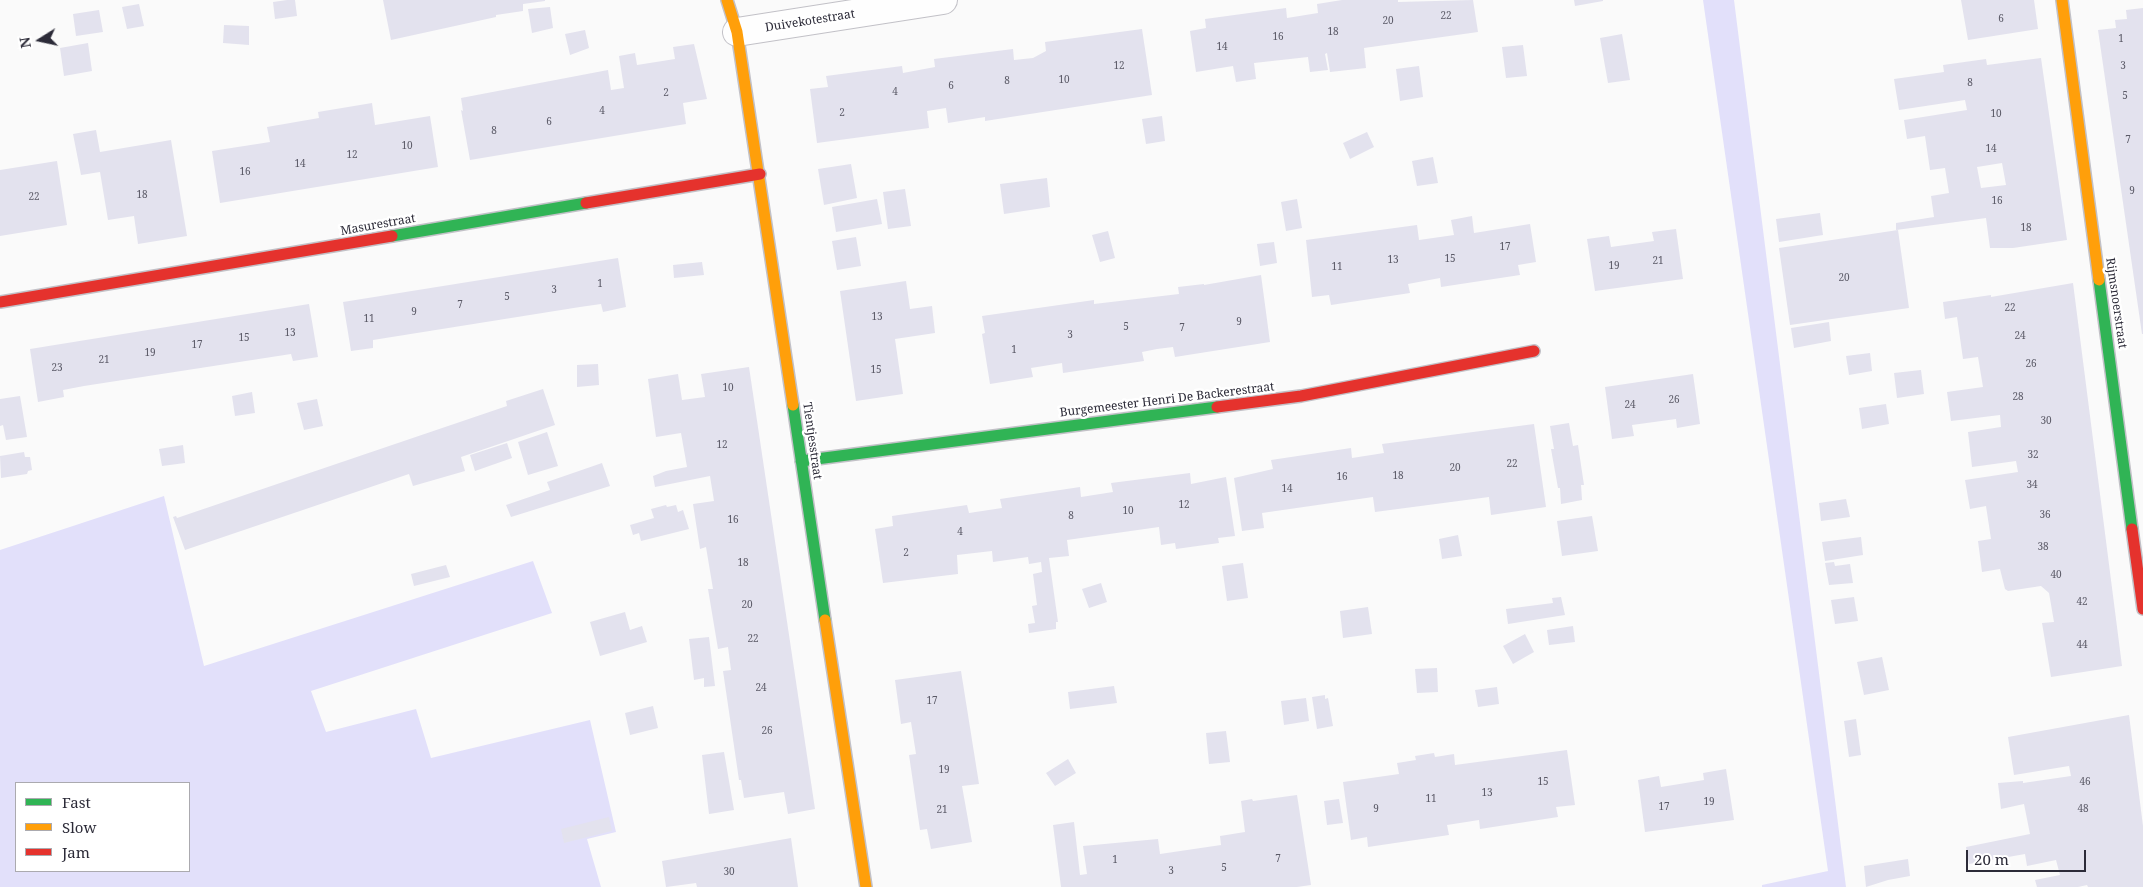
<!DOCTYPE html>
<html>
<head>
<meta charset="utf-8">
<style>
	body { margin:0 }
	#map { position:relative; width:2143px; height:887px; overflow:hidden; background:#fafafa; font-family:"Noto Serif",serif }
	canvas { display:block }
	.legend { position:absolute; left:15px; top:782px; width:175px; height:90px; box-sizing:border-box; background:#fff; border:1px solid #abaaaf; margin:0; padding:6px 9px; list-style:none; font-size:15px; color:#2c2b38 }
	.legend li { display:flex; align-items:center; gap:10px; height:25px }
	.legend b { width:25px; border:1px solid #abaaaf }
	.north { position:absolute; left:15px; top:15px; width:50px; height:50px; -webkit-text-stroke:4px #fff; paint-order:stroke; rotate:260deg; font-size:14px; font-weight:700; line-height:20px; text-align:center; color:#2c2b38 }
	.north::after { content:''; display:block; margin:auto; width:18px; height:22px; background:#2c2b38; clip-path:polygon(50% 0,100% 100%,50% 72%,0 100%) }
	.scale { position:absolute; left:1966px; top:850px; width:120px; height:22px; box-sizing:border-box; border:2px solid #2c2b38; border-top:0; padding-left:6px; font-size:15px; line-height:18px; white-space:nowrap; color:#2c2b38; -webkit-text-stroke:4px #fff; paint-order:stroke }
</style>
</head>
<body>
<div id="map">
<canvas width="2143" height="887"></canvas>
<ul class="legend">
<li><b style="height:6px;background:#30b455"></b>Fast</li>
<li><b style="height:6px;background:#ff9f0a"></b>Slow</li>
<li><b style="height:6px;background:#e5322d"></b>Jam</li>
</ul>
<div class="north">N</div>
<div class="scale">20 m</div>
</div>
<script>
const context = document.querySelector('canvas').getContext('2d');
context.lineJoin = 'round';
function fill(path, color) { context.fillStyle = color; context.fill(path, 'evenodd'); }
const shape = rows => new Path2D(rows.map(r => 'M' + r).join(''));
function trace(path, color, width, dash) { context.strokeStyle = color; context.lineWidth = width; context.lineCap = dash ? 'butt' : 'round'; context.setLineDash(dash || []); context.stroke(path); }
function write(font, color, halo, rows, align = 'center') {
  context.font = font + ' "Noto Serif",serif'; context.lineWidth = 5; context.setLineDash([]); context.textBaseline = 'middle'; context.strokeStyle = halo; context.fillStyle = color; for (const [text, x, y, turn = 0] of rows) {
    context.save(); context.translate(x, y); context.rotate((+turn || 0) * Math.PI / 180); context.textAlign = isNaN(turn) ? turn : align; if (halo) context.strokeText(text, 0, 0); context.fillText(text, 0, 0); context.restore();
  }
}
const green = shape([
	[1703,0,1734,0,1846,887,1762,887,1762,885,1828,871],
	[164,496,204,666,533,561,552,613,311,691,326,732,416,709,431,758,590,720,616,832,587,839,601,887,0,887,0,550],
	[16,783,189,783,189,871,16,871]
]);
const building = shape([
	[287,0,295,0,297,16,275,19,273,2],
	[383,0,545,0,545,1,523,4,523,11,496,15,496,17,391,40],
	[1342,0,1398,0,1398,2,1473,0,1478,32,1364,48,1366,68,1330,72,1327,53,1325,54,1328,70,1310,72,1308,57,1254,63,1256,79,1236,82,1233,66,1196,72,1190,31,1206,28,1205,19,1286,8,1287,18,1318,13,1317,4],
	[1574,0,1603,0,1603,1,1575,6],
	[1961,0,2034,0,2038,29,1968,40],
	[139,4,144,26,127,29,122,7],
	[550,7,553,28,532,33,528,9],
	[2143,8,2143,334,2142,334,2098,30,2116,28,2115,20,2127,19,2126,10],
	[99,10,103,32,76,36,73,14],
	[224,25,249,26,249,45,223,43],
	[1142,29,1152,95,985,121,985,117,948,123,946,108,927,111,929,128,817,143,810,89,828,87,826,76,902,66,903,73,935,67,934,59,1013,49,1014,60,1033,58,1046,51,1045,42],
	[585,30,589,48,570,55,565,34],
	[1622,34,1630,80,1608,83,1600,38],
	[88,43,92,71,64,76,60,48],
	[694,44,707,99,683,103,686,124,470,160,461,110,463,111,461,98,608,70,611,90,624,88,619,56,635,53,637,65,675,59,673,47],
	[1523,45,1527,76,1506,78,1502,47],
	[2041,58,2067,240,2013,248,1990,248,1986,218,1896,230,1896,223,1934,217,1931,196,1949,193,1945,168,1930,170,1925,136,1907,139,1904,120,1967,110,1965,100,1899,110,1894,79,1944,72,1943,65,1986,59,1987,65],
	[2002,163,2006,185,1981,188,1977,167],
	[1419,66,1423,97,1400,101,1396,69],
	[372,103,375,125,430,116,438,167,220,203,212,151,270,142,267,127,319,118,318,112],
	[1162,116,1165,141,1146,144,1142,119],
	[96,130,100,152,171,140,187,236,138,244,134,216,108,220,100,172,81,175,73,134],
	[1367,132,1374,147,1350,159,1343,143],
	[1433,157,1438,183,1417,186,1412,161],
	[57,161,67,225,0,236,0,170],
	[851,164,857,198,824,205,818,169],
	[1047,178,1050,207,1004,214,1000,184],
	[905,189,911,226,888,229,883,192],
	[877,199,882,224,836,232,832,207],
	[1297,199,1302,228,1286,231,1281,202],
	[1820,213,1823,235,1779,242,1776,219],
	[1472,216,1474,233,1530,224,1536,262,1518,265,1520,275,1441,287,1440,278,1408,284,1410,293,1331,305,1329,295,1312,297,1306,240,1417,225,1419,240,1454,235,1451,220],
	[1676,229,1683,279,1595,291,1587,239,1609,236,1611,247,1654,241,1652,232],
	[1898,230,1909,308,1790,325,1779,248],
	[1108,231,1115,258,1100,262,1092,235],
	[856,237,861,266,837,270,832,241],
	[1274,242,1277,263,1260,266,1257,244],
	[618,258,626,307,603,312,601,304,580,307,373,340,373,348,351,351,343,302],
	[702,262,704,275,674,278,673,265],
	[1261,275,1270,342,1175,357,1173,347,1157,349,1142,352,1144,361,1063,373,1062,363,1031,368,1033,377,990,384,982,334,985,333,982,316,1094,300,1094,304,1179,294,1178,287,1204,284,1204,285],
	[906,281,910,309,932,306,935,333,895,339,903,394,856,401,840,291],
	[2073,283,2122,666,2051,677,2042,623,2054,622,2049,593,2041,586,2008,591,2005,589,2000,569,1982,572,1978,541,1991,539,1986,506,1970,509,1965,480,2018,472,2016,461,1972,467,1968,432,2001,427,2000,415,1951,421,1947,392,1983,387,1978,357,1963,359,1957,317,1945,319,1943,302,1991,295,1991,297],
	[309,304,318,357,293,361,291,354,84,386,63,390,64,397,38,402,30,349],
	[1829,322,1831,341,1794,348,1791,328],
	[1870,353,1872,371,1849,375,1846,356],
	[598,364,599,385,577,387,577,365],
	[749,367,815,809,788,814,784,792,744,798,741,780,739,780,723,671,731,670,728,647,718,649,708,589,713,589,706,547,700,549,693,504,714,501,710,476,655,487,653,476,666,471,687,467,681,433,656,437,648,379,678,374,682,400,705,397,701,374],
	[1921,370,1924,394,1897,398,1894,373],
	[1693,374,1700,424,1677,428,1676,419,1632,425,1634,436,1612,439,1605,387],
	[543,389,555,425,461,457,465,471,413,486,409,474,185,550,173,517,176,516,177,518,507,406,506,401],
	[252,392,255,413,235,416,232,396],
	[20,396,27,437,6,440,3,425,0,426,0,399],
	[317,399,323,426,304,430,297,403],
	[1886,404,1889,424,1862,429,1859,408],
	[1569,423,1573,446,1578,445,1584,485,1581,485,1582,500,1561,504,1560,488,1558,488,1551,449,1554,449,1550,426],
	[1534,424,1546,507,1491,515,1489,497,1375,512,1373,497,1262,513,1264,528,1242,531,1234,478,1273,469,1271,460,1351,448,1352,458,1384,453,1382,444],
	[547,432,558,466,528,475,518,442],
	[507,443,512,458,475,471,470,455],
	[183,445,185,463,162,466,159,449],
	[24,452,25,457,30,457,32,470,28,471,27,474,1,478,0,456],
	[602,463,610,486,511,517,506,505,550,490,547,482],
	[1190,473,1191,484,1226,477,1235,536,1218,538,1219,543,1176,549,1175,543,1161,545,1159,527,1067,540,1069,556,1049,558,1058,622,1056,622,1056,629,1029,633,1028,624,1035,623,1032,606,1037,605,1033,574,1042,572,1041,562,1029,564,1028,557,993,562,992,551,957,555,958,574,883,583,875,529,893,526,892,516,967,505,969,513,1002,508,1000,499,1080,487,1081,497,1113,492,1111,483],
	[1846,499,1850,517,1821,521,1819,503],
	[666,505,667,507,676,505,678,512,683,510,689,529,641,541,639,533,633,535,630,525,654,518,651,509],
	[1592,516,1598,551,1562,556,1557,521],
	[1458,535,1462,556,1442,559,1439,539],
	[1861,537,1863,555,1825,561,1822,542],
	[1834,562,1835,566,1850,564,1853,583,1829,585,1825,563],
	[1243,563,1248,598,1227,601,1222,566],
	[446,565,450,577,414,586,411,574],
	[1101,583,1107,602,1089,608,1082,589],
	[1561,597,1565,615,1508,624,1506,609,1553,603,1552,598],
	[1854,597,1858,621,1835,624,1831,600],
	[1368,607,1372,634,1343,638,1340,611],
	[625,612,630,630,642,626,647,642,600,656,590,622],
	[1573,626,1575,642,1549,645,1547,630],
	[1525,634,1534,652,1513,664,1503,646],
	[709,637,715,686,704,687,704,678,694,680,689,639],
	[1882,657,1889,690,1864,695,1857,662],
	[1437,668,1438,692,1417,693,1415,669],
	[961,671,979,784,962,786,972,842,931,849,927,829,920,830,909,755,916,754,911,722,901,724,895,680],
	[1114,686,1117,703,1070,709,1068,692],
	[1497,687,1499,704,1478,707,1475,690],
	[1325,695,1325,699,1328,698,1333,726,1317,729,1312,697],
	[1306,698,1309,721,1284,725,1281,701],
	[653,706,658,728,630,735,625,713],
	[2129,715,2143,826,2143,887,2088,887,2087,885,2078,887,2037,887,2035,880,2060,875,2056,860,2027,866,2025,854,1969,864,1966,847,2030,834,2024,804,2001,809,1998,783,2023,781,2023,783,2071,776,2069,766,2014,775,2008,737],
	[1856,719,1861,755,1849,757,1844,721],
	[1226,731,1230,762,1209,764,1206,733],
	[1567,750,1575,805,1556,807,1558,817,1480,829,1479,820,1447,825,1449,835,1368,847,1367,837,1351,840,1343,782,1399,774,1397,763,1416,760,1415,756,1434,753,1435,757,1454,754,1455,765],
	[724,752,734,810,709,814,702,755],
	[1068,759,1076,773,1055,786,1046,773],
	[1726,769,1734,820,1645,832,1638,780,1659,776,1661,787,1704,780,1703,773],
	[1297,795,1311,885,1297,887,1061,887,1053,825,1074,822,1080,875,1087,874,1083,846,1158,839,1160,854,1221,845,1220,836,1245,832,1241,801,1252,799,1253,801],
	[1339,799,1343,823,1327,825,1324,801],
	[609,817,612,831,564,843,561,829],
	[791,838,798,887,697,887,696,883,666,887,662,861],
	[1908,859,1910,876,1888,880,1866,887,1864,866]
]);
const street = shape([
	[737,32,943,0]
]);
const fast = shape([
	[392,236,586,203],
	[2099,280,2132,529],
	[793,405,825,620],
	[801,461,1217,407]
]);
const slow = shape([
	[727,0,737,32,793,405],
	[2062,0,2099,280],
	[825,620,866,887]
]);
const jam = shape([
	[586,203,760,174],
	[0,302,392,236],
	[1217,407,1301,396,1534,351],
	[2132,529,2143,609]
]);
const numberNames = [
	["22",1446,16],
	["6",2001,19],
	["20",1388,21],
	["18",1333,32],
	["16",1278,37],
	["1",2121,39],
	["14",1222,47],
	["12",1119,66],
	["3",2123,66],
	["10",1064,80],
	["8",1007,81],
	["8",1970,83],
	["6",951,86],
	["4",895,92],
	["2",666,93],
	["5",2125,96],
	["4",602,111],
	["2",842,113],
	["10",1996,114],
	["6",549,122],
	["8",494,131],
	["7",2128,140],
	["10",407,146],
	["14",1991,149],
	["12",352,155],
	["14",300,164],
	["16",245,172],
	["9",2132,191],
	["18",142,195],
	["22",34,197],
	["16",1997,201],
	["18",2026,228],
	["17",1505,247],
	["15",1450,259],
	["13",1393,260],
	["21",1658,261],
	["19",1614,266],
	["11",1337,267],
	["20",1844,278],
	["1",600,284],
	["3",554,290],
	["5",507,297],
	["7",460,305],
	["22",2010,308],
	["9",414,312],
	["13",877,317],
	["11",369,319],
	["9",1239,322],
	["5",1126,327],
	["7",1182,328],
	["13",290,333],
	["3",1070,335],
	["24",2020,336],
	["15",244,338],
	["17",197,345],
	["1",1014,350],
	["19",150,353],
	["21",104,360],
	["26",2031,364],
	["23",57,368],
	["15",876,370],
	["10",728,388],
	["28",2018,397],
	["26",1674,400],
	["24",1630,405],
	["30",2046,421],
	["12",722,445],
	["32",2033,455],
	["22",1512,464],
	["20",1455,468],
	["18",1398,476],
	["16",1342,477],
	["34",2032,485],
	["14",1287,489],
	["12",1184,505],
	["10",1128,511],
	["36",2045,515],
	["8",1071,516],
	["16",733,520],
	["4",960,532],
	["38",2043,547],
	["2",906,553],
	["18",743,563],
	["40",2056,575],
	["42",2082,602],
	["20",747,605],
	["22",753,639],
	["44",2082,645],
	["24",761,688],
	["17",932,701],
	["26",767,731],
	["19",944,770],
	["15",1543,782],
	["46",2085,782],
	["13",1487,793],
	["11",1431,799],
	["19",1709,802],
	["17",1664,807],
	["9",1376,809],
	["48",2083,809],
	["21",942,810],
	["7",1278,859],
	["1",1115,860],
	["5",1224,868],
	["3",1171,871],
	["30",729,872]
];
const streetNames = [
	["Duivekotestraat",810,21,-9],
	["Masurestraat",378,225,-10],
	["Rijmsnoerstraat",2116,303,82],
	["Burgemeester Henri De Backerestraat",1167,400,-7],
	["Tientjesstraat",812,441,82]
];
fill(green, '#e2e0fa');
fill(building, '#e3e2ee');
trace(street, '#c2c1c7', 30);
trace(fast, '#c2c1c7', 14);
trace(slow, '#c2c1c7', 14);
trace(jam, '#c2c1c7', 14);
trace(street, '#fefefe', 28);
trace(fast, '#30b455', 11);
trace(slow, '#ff9f0a', 11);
trace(jam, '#e5322d', 11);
write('10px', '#5a5966', null, numberNames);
write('12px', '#2c2b38', '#fff', streetNames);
</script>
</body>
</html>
